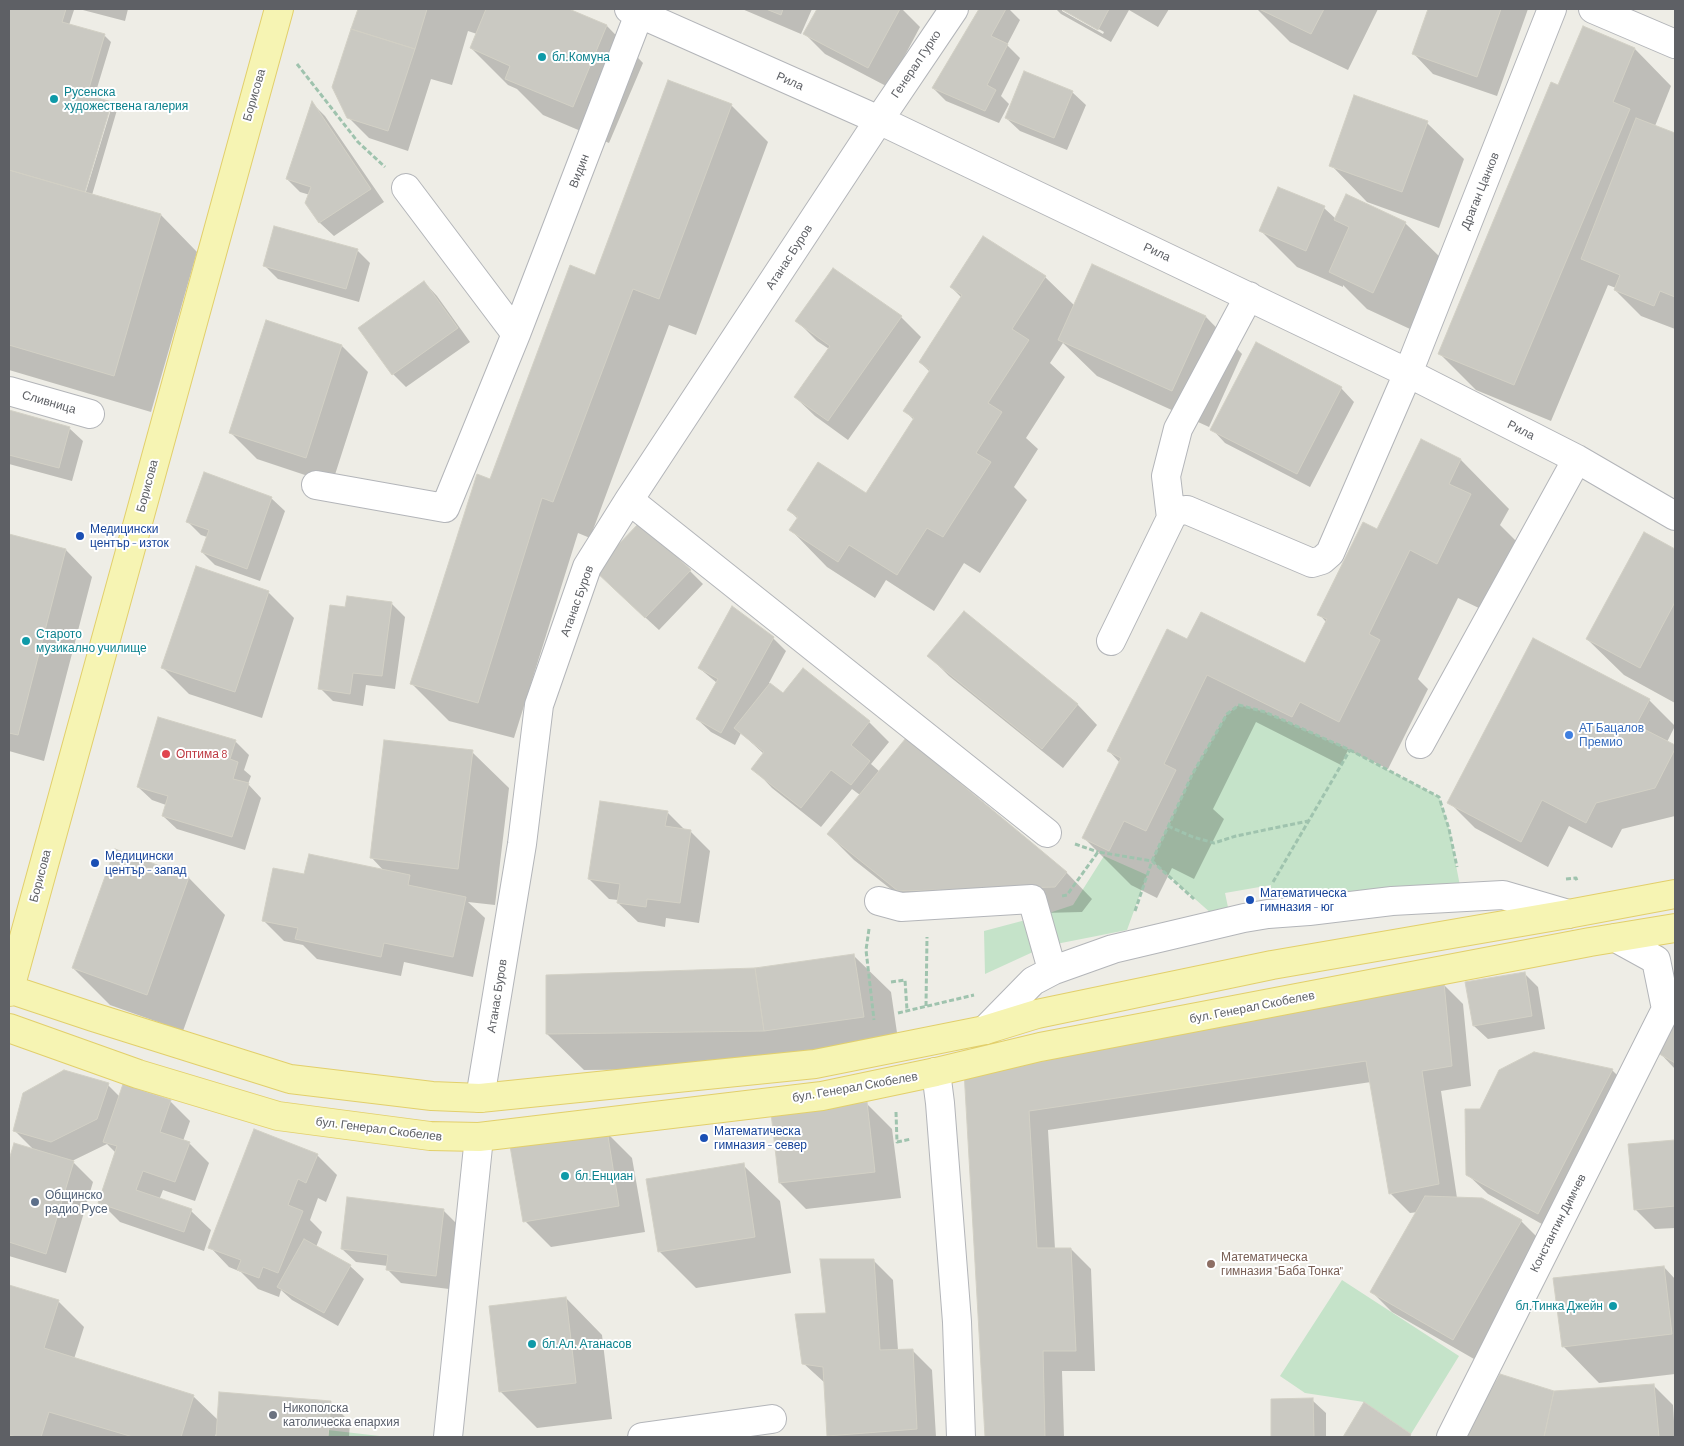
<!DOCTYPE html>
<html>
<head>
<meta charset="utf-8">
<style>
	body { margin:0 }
	#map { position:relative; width:1684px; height:1446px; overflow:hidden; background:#eeede6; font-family:Barlow,sans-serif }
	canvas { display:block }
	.frame { position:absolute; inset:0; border:10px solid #5e6065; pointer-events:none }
</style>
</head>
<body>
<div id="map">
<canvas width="1684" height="1446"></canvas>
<div class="frame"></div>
</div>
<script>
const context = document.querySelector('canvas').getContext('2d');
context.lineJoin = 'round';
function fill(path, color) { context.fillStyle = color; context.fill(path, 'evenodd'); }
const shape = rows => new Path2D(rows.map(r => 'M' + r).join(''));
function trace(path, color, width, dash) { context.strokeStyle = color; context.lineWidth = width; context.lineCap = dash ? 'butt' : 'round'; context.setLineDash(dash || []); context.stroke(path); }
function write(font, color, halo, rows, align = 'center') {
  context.font = font + ' Barlow,sans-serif'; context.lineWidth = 4; context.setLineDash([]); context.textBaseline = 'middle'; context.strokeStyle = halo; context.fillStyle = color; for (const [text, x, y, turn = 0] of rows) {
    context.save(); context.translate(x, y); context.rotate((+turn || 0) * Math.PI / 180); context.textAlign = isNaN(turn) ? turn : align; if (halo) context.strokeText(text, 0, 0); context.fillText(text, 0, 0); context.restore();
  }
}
const green = shape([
	[1239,705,1265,712,1350,750,1439,797,1449,829,1460,886,1268,907,1271,885,1225,893,1229,912,1212,914,1152,861,1193,773,1227,714],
	[1104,856,1147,875,1127,930,1046,946,985,974,984,931,1037,917,1073,905],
	[1342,1280,1459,1356,1411,1434,1364,1402,1305,1393,1280,1376],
	[328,1430,388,1437,328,1437]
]);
const shadow = shape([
	[9,9,72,9,74,10,69,25,104,35,111,42,94,98,111,103,117,110,92,195,161,215,197,252,151,412,9,370],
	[109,106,112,106,84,198,82,197],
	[79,9,128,9,125,21],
	[359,9,566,9,607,26,643,63,609,143,543,115,517,89,508,85,471,48,477,34,468,31,452,85,431,79,408,151,369,138,348,117,334,87],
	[742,9,812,9,801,34],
	[818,9,902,9,920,27,888,87,825,54,805,34],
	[981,9,1009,9,1020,20,1007,45,1020,58,1001,96,1009,104,999,123,946,101,933,88],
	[1056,9,1062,9,1062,11,1103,34,1104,32,1063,9,1169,9,1158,27,1129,10,1111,42,1061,14],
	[1257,9,1378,9,1348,70,1290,42],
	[1430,9,1528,9,1497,96,1433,74,1414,54],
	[1583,28,1635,49,1671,86,1655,126,1675,134,1675,329,1641,316,1615,290,1616,288,1608,285,1551,421,1476,390,1439,353,1559,87],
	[1072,92,1086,105,1067,150,1020,131,1006,118],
	[313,104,325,116,384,202,334,236,320,223,307,203,310,195,300,192,287,179],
	[731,105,768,142,696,335,669,325,590,538,578,533,514,738,449,721,412,684,491,480,596,276],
	[1427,123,1464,159,1439,228,1367,202,1331,165],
	[1324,208,1336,219,1405,223,1442,259,1410,329,1367,309,1343,285,1343,287,1297,267,1261,231],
	[357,250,370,263,359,302,278,279,265,266],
	[1093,266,1206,317,1242,354,1209,427,1097,376,1063,343,1050,363,1065,377,1026,438,1038,449,1014,487,1027,500,980,573,964,563,934,611,886,580,875,598,827,567,791,530,798,519,789,510,866,495,914,420,905,411,930,372,920,362,962,298,951,287,1045,277,1075,306],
	[833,269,901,317,921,337,848,440,815,416,795,397,829,349,817,341,797,321],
	[424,282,437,296,470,342,406,387,393,374],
	[267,322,342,346,368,372,332,484,257,459,231,433],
	[1341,388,1354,402,1310,487,1225,443,1212,429],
	[9,412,69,428,83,441,72,481,9,464],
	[1422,441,1461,460,1509,509,1500,525,1518,543,1485,611,1458,598,1418,679,1428,689,1388,769,1348,750,1341,765,1256,722,1213,809,1224,819,1194,879,1172,868,1157,898,1131,885,1083,837,1120,763,1108,750,1188,641,1305,665,1326,622,1319,614,1377,531],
	[271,498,285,511,260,581,215,565,202,552,207,537,201,535,188,522],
	[1644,534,1675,550,1675,703,1624,675,1587,639],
	[9,536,66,550,92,577,44,761,9,751],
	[690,571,703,584,659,630,609,584],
	[268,592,294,618,262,718,189,694,163,668],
	[392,604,405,617,395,689,366,685,363,706,333,701,320,688,346,609],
	[964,613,1078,705,1097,725,1063,768,949,676,929,656],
	[773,638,786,651,769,683,783,695,869,722,889,742,871,764,880,772,1066,872,1092,899,1082,912,925,916,854,860,828,834,860,795,852,789,821,827,772,788,753,768,764,754,741,733,735,745,711,732,697,719,717,683,699,668],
	[1649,700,1675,726,1667,742,1675,747,1675,816,1622,829,1612,848,1569,826,1548,867,1475,828,1449,802],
	[235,741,249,755,244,770,251,776,248,784,261,798,245,850,177,829,163,816,166,805,152,800,138,787],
	[472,752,509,788,495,905,468,902,485,918,473,977,404,962,401,976,317,959,303,945,284,941,264,921,305,875,384,871,371,857],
	[667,812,685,830,690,831,710,851,699,923,666,918,665,927,638,922,618,903,618,900,609,899,589,879],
	[115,851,189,878,225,915,183,1031,110,1005,73,968],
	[854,956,891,992,900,1053,802,1068,584,1070,547,1034,755,970],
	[1525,974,1538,987,1545,1029,1488,1039,1474,1026],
	[1443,984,1463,1004,1471,1086,1441,1091,1457,1198,1521,1221,1541,1241,1474,1359,1392,1312,1372,1292,1418,1212,1410,1213,1390,1193,1371,1082,1048,1130,1055,1249,1071,1249,1091,1269,1095,1371,1062,1371,1064,1437,986,1437,965,1072],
	[1675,1024,1675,1069,1658,1051],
	[1612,1070,1632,1090,1558,1233,1488,1194,1467,1174,1481,1110],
	[108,1085,120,1097,170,1101,190,1121,183,1141,189,1143,209,1163,195,1201,163,1190,159,1200,191,1211,211,1230,204,1251,120,1222,100,1202,116,1153,107,1144,72,1161,93,1182,66,1273,9,1256,9,1164,15,1145,35,1151,14,1130],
	[866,1103,892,1129,901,1198,806,1209,780,1183],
	[606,1132,632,1158,645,1232,551,1247,525,1221],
	[1675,1141,1675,1228,1655,1229,1635,1209,1629,1146],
	[317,1155,337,1175,326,1202,318,1198,310,1220,322,1232,316,1247,350,1266,364,1279,338,1326,292,1300,281,1290,279,1297,258,1289,241,1272,229,1267,210,1247],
	[743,1165,780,1201,791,1273,696,1288,659,1251],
	[443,1210,457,1224,449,1289,401,1283,388,1270,388,1266,356,1262,342,1249],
	[873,1260,893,1280,898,1350,912,1350,932,1370,936,1437,830,1437,828,1435,825,1383,803,1363,827,1315],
	[1664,1267,1675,1279,1675,1374,1599,1383,1563,1346],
	[9,1286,58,1301,84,1327,74,1359,193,1396,218,1420,330,1402,350,1422,349,1437,217,1437,216,1434,215,1437,9,1437],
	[566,1298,602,1335,612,1419,537,1428,500,1391],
	[1653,1385,1673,1405,1675,1437,1465,1437,1554,1392],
	[1272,1400,1312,1400,1326,1413,1326,1437,1272,1437],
	[1364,1404,1410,1435,1412,1437,1344,1437]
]);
const building = shape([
	[9,9,66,9,62,22,105,34,87,95,112,102,85,192,9,170,9,9],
	[358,9,427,9,415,49,351,29,358,9],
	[486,9,569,9,607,25,573,107,505,79,510,66,470,48,486,9],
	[766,9,783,9,781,15,766,9],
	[817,9,900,9,868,68,803,34,817,9],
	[979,9,1006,9,991,36,1008,44,987,85,996,90,985,111,932,88,979,9],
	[1061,9,1109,9,1098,30,1061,9],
	[1259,9,1324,9,1311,34,1259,9],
	[1428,9,1501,9,1477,77,1412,54,1428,9],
	[1583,26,1635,48,1613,102,1630,109,1514,385,1438,354,1551,82,1558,85,1583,26],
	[351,29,415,49,388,131,347,118,332,87,351,29],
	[1024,71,1073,91,1054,138,1005,118,1024,71],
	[668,80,732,104,659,299,633,289,553,502,542,498,478,703,410,684,477,474,490,479,570,265,595,275,668,80],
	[1354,95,1428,121,1402,192,1329,166,1354,95],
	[312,101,371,189,319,223,305,203,311,187,286,179,312,101],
	[1636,118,1675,133,1675,297,1660,291,1654,306,1614,290,1620,275,1581,259,1636,118],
	[9,170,161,214,114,376,9,345,9,170],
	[1278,187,1325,206,1306,251,1259,231,1278,187],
	[1346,194,1406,222,1373,293,1329,272,1349,227,1334,220,1346,194],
	[274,226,358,249,346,289,263,266,274,226],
	[983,236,1046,276,1012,329,1029,340,988,403,1002,412,976,453,991,462,943,537,927,528,897,575,849,545,838,562,789,530,798,517,787,510,818,462,866,493,914,418,903,411,930,370,919,362,962,295,950,287,983,236],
	[1092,264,1206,316,1172,391,1058,340,1092,264],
	[833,268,902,316,828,421,794,397,830,346,795,321,833,268],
	[424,281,458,328,392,375,358,328,424,281],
	[266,320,342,345,306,458,229,433,266,320],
	[1256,342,1342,387,1297,474,1210,430,1256,342],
	[9,410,70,427,59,468,9,455,9,410],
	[1421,439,1461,459,1449,484,1471,494,1437,564,1410,550,1369,634,1380,640,1339,722,1300,702,1292,717,1207,675,1164,764,1176,770,1146,831,1124,821,1109,851,1082,838,1121,758,1107,751,1167,629,1187,639,1201,612,1305,663,1327,619,1317,615,1363,522,1377,529,1421,439],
	[204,472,272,497,247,569,201,552,209,530,186,522,204,472],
	[640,522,691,570,645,618,594,570,640,522],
	[1644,532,1675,549,1675,602,1640,668,1586,639,1644,532],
	[9,534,66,549,18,735,9,733,9,534],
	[196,566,269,591,235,692,161,668,196,566],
	[347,596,392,602,382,676,353,673,350,694,318,689,330,605,345,607,347,596],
	[732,606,774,637,721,733,696,719,718,679,698,668,732,606],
	[964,611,1078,704,1042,749,927,656,964,611],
	[1533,638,1650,699,1636,725,1675,745,1675,749,1655,788,1596,803,1586,823,1542,800,1521,842,1447,803,1533,638],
	[803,668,870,721,851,745,870,761,851,785,831,770,801,808,751,769,764,752,734,728,770,683,783,693,803,668],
	[158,717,236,740,230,759,238,762,233,779,249,783,232,837,162,816,168,796,137,787,158,717],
	[906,738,1067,872,1055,887,898,891,827,834,906,738],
	[384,740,473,750,458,869,370,858,384,740],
	[600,801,668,811,665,826,691,830,680,903,647,899,646,907,617,903,620,884,588,879,600,801],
	[115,849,189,877,147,995,72,968,115,849],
	[309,854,410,875,408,885,466,897,453,957,384,943,381,957,295,939,298,928,262,921,273,868,304,874,309,854],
	[854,954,864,1017,764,1031,755,968,854,954],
	[755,968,764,1031,546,1034,546,975,755,968],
	[1525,972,1532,1016,1473,1026,1465,982,1525,972],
	[1444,983,1452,1066,1422,1071,1439,1184,1389,1194,1366,1061,1029,1111,1037,1248,1071,1248,1076,1351,1043,1351,1045,1437,985,1437,964,1071,1444,983],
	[1675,1022,1675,1063,1656,1052,1675,1022],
	[1534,1052,1613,1069,1538,1214,1466,1175,1465,1109,1480,1109,1499,1070,1534,1052],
	[64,1070,109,1083,97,1119,51,1142,13,1131,23,1093,64,1070],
	[123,1084,171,1100,160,1132,190,1142,175,1182,143,1171,136,1190,192,1209,184,1232,98,1203,117,1146,103,1142,123,1084],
	[867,1102,875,1172,779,1183,771,1113,867,1102],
	[254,1129,318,1154,306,1183,298,1179,288,1205,303,1211,278,1273,263,1267,259,1278,237,1270,241,1260,208,1248,254,1129],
	[607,1130,619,1206,523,1222,510,1146,607,1130],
	[1675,1140,1675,1206,1634,1210,1628,1144,1675,1140],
	[14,1143,74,1161,46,1254,9,1242,9,1160,14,1143],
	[744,1163,755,1237,658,1252,646,1179,744,1163],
	[1425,1196,1482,1198,1522,1220,1453,1340,1370,1292,1425,1196],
	[347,1197,444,1209,436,1276,386,1270,388,1255,341,1249,347,1197],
	[304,1239,351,1265,324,1313,277,1287,304,1239],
	[820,1259,874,1259,880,1350,913,1349,917,1429,827,1436,823,1367,802,1364,795,1314,826,1313,820,1259],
	[1664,1266,1672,1334,1562,1347,1553,1278,1664,1266],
	[9,1285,59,1300,44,1348,194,1395,181,1437,133,1437,49,1412,41,1437,17,1437,9,1435,9,1285],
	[566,1297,576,1383,499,1392,489,1306,566,1297],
	[1500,1374,1554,1391,1544,1437,1463,1437,1500,1374],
	[1654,1384,1659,1437,1544,1437,1554,1391,1654,1384],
	[219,1392,331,1401,328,1437,216,1437,219,1392],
	[1313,1398,1314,1437,1271,1437,1271,1399,1313,1398],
	[1364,1402,1411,1434,1409,1437,1343,1437,1364,1402]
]);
const path = shape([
	[297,64,358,142,385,167],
	[1168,826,1193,837,1214,843,1236,836,1308,821],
	[1075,844,1098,852],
	[1566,879,1576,878,1577,881],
	[1273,882,1350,750],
	[1062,896,1067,895,1098,852,1152,861,1194,899],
	[1135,911,1152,861,1193,773,1227,714,1239,705,1265,712,1350,750,1439,797,1449,829,1457,867],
	[869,929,866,950,874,1020],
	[891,982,905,980,907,1010],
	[926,1006,927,937],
	[898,1013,974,995],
	[896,1112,897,1142,911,1139]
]);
const minor = shape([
	[629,9,879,120,1408,373,1577,459,1675,516],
	[1593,9,1675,44],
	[516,334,641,9],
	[9,391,90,414],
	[316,485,445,508,516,334,406,188],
	[629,500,1047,833],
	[1171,518,1166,476,1178,429,1249,296],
	[1111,641,1171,518,1177,511,1187,510,1312,563,1322,560,1330,553,1408,373,1552,9],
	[1420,744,1577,459],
	[879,901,901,907,1032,899,1049,959],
	[1616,938,1656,960,1666,1009],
	[985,1030,1033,981,1054,970,1113,949,1244,918,1268,914,1309,911,1392,901,1503,895,1568,914],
	[936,1072,940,1103,957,1322,961,1437],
	[480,1098,522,844,539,705,587,567,629,500,879,120,954,9],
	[448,1437,479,1137],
	[642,1437,772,1419],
	[1451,1437,1666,1009,1675,996]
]);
const major = shape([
	[9,989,93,1017,290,1079,432,1096,480,1098,815,1064,985,1030,1037,1014,1272,965,1568,914,1675,894],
	[9,992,279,9],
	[9,1028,138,1074,278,1116,430,1136,479,1137,822,1096,936,1072,1040,1047,1590,942,1675,928]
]);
const markers = [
	[542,57,5,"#0f9aa8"],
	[54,99,5,"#0f9aa8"],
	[80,536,5,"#1a4fb4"],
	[26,641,5,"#0f9aa8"],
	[1569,735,5,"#3f7fe0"],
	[166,754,5,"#e0444e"],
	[95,863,5,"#1a4fb4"],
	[1250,900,5,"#1a4fb4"],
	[704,1138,5,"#1a4fb4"],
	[565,1176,5,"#0f9aa8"],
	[35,1202,5,"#5c6f8a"],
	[1211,1264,5,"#8d6e63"],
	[1613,1306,5,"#0f9aa8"],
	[532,1344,5,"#0f9aa8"],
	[273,1415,5,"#6b7280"]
];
const cultureNames = [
	["бл.Комуна",552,57],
	["Русенска",64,92],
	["художествена галерия",64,106],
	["Старото",36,634],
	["музикално училище",36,648],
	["бл.Енциан",575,1176],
	["бл.Тинка Джейн",1603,1306,"right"],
	["бл.Ал. Атанасов",542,1344]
];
const streetNames = [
	["Генерал Гурко",916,64,-56],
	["Рила",790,81,24],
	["Борисова",254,95,-74],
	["Видин",579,171,-69],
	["Драган Цанков",1480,191,-68],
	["Рила",1157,252,25],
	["Атанас Буров",789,257,-57],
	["Сливница",49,402,16],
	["Рила",1521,430,27],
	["Борисова",147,486,-75],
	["Атанас Буров",577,601,-70],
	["Борисова",40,876,-75],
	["Атанас Буров",497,996,-81],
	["бул. Генерал Скобелев",1252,1007,-11],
	["бул. Генерал Скобелев",855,1087,-10],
	["бул. Генерал Скобелев",379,1129,7],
	["Константин Димчев",1558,1223,-63]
];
const transitNames = [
	["Медицински",90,529],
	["център - изток",90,543],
	["Медицински",105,856],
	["център - запад",105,870],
	["Математическа",1260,893],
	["гимназия - юг",1260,907],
	["Математическа",714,1131],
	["гимназия - север",714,1145]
];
const shopNames = [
	["АТ Бацалов",1579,728],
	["Премио",1579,742]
];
const healthNames = [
	["Оптима 8",176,754]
];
const serviceNames = [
	["Общинско",45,1195],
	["радио Русе",45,1209]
];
const educationNames = [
	["Математическа",1221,1257],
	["гимназия \"Баба Тонка\"",1221,1271]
];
const worshipNames = [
	["Никополска",283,1408],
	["католическа епархия",283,1422]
];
fill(green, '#c5e3c9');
fill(shadow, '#0003');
fill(building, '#cac9c2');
trace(building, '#d2d0c5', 1);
trace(minor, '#b3b5b9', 30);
trace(major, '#e2cf6b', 30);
trace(path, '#9fc3ae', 3, [5, 2.5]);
trace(minor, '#fff', 28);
trace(major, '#f6f4b3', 28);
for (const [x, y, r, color] of markers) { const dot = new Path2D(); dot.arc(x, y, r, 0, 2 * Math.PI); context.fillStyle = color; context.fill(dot); trace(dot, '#fff', 2); }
write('12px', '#0d838f', '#fff', cultureNames, 'left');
write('12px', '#5e6065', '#fff', streetNames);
write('12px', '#164399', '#fff', transitNames, 'left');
write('12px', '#366cbe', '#fff', shopNames, 'left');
write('12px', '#be3a42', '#fff', healthNames, 'left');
write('12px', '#4e5e75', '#fff', serviceNames, 'left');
write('12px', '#785e54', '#fff', educationNames, 'left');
write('12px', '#5b616d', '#fff', worshipNames, 'left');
</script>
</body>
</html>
